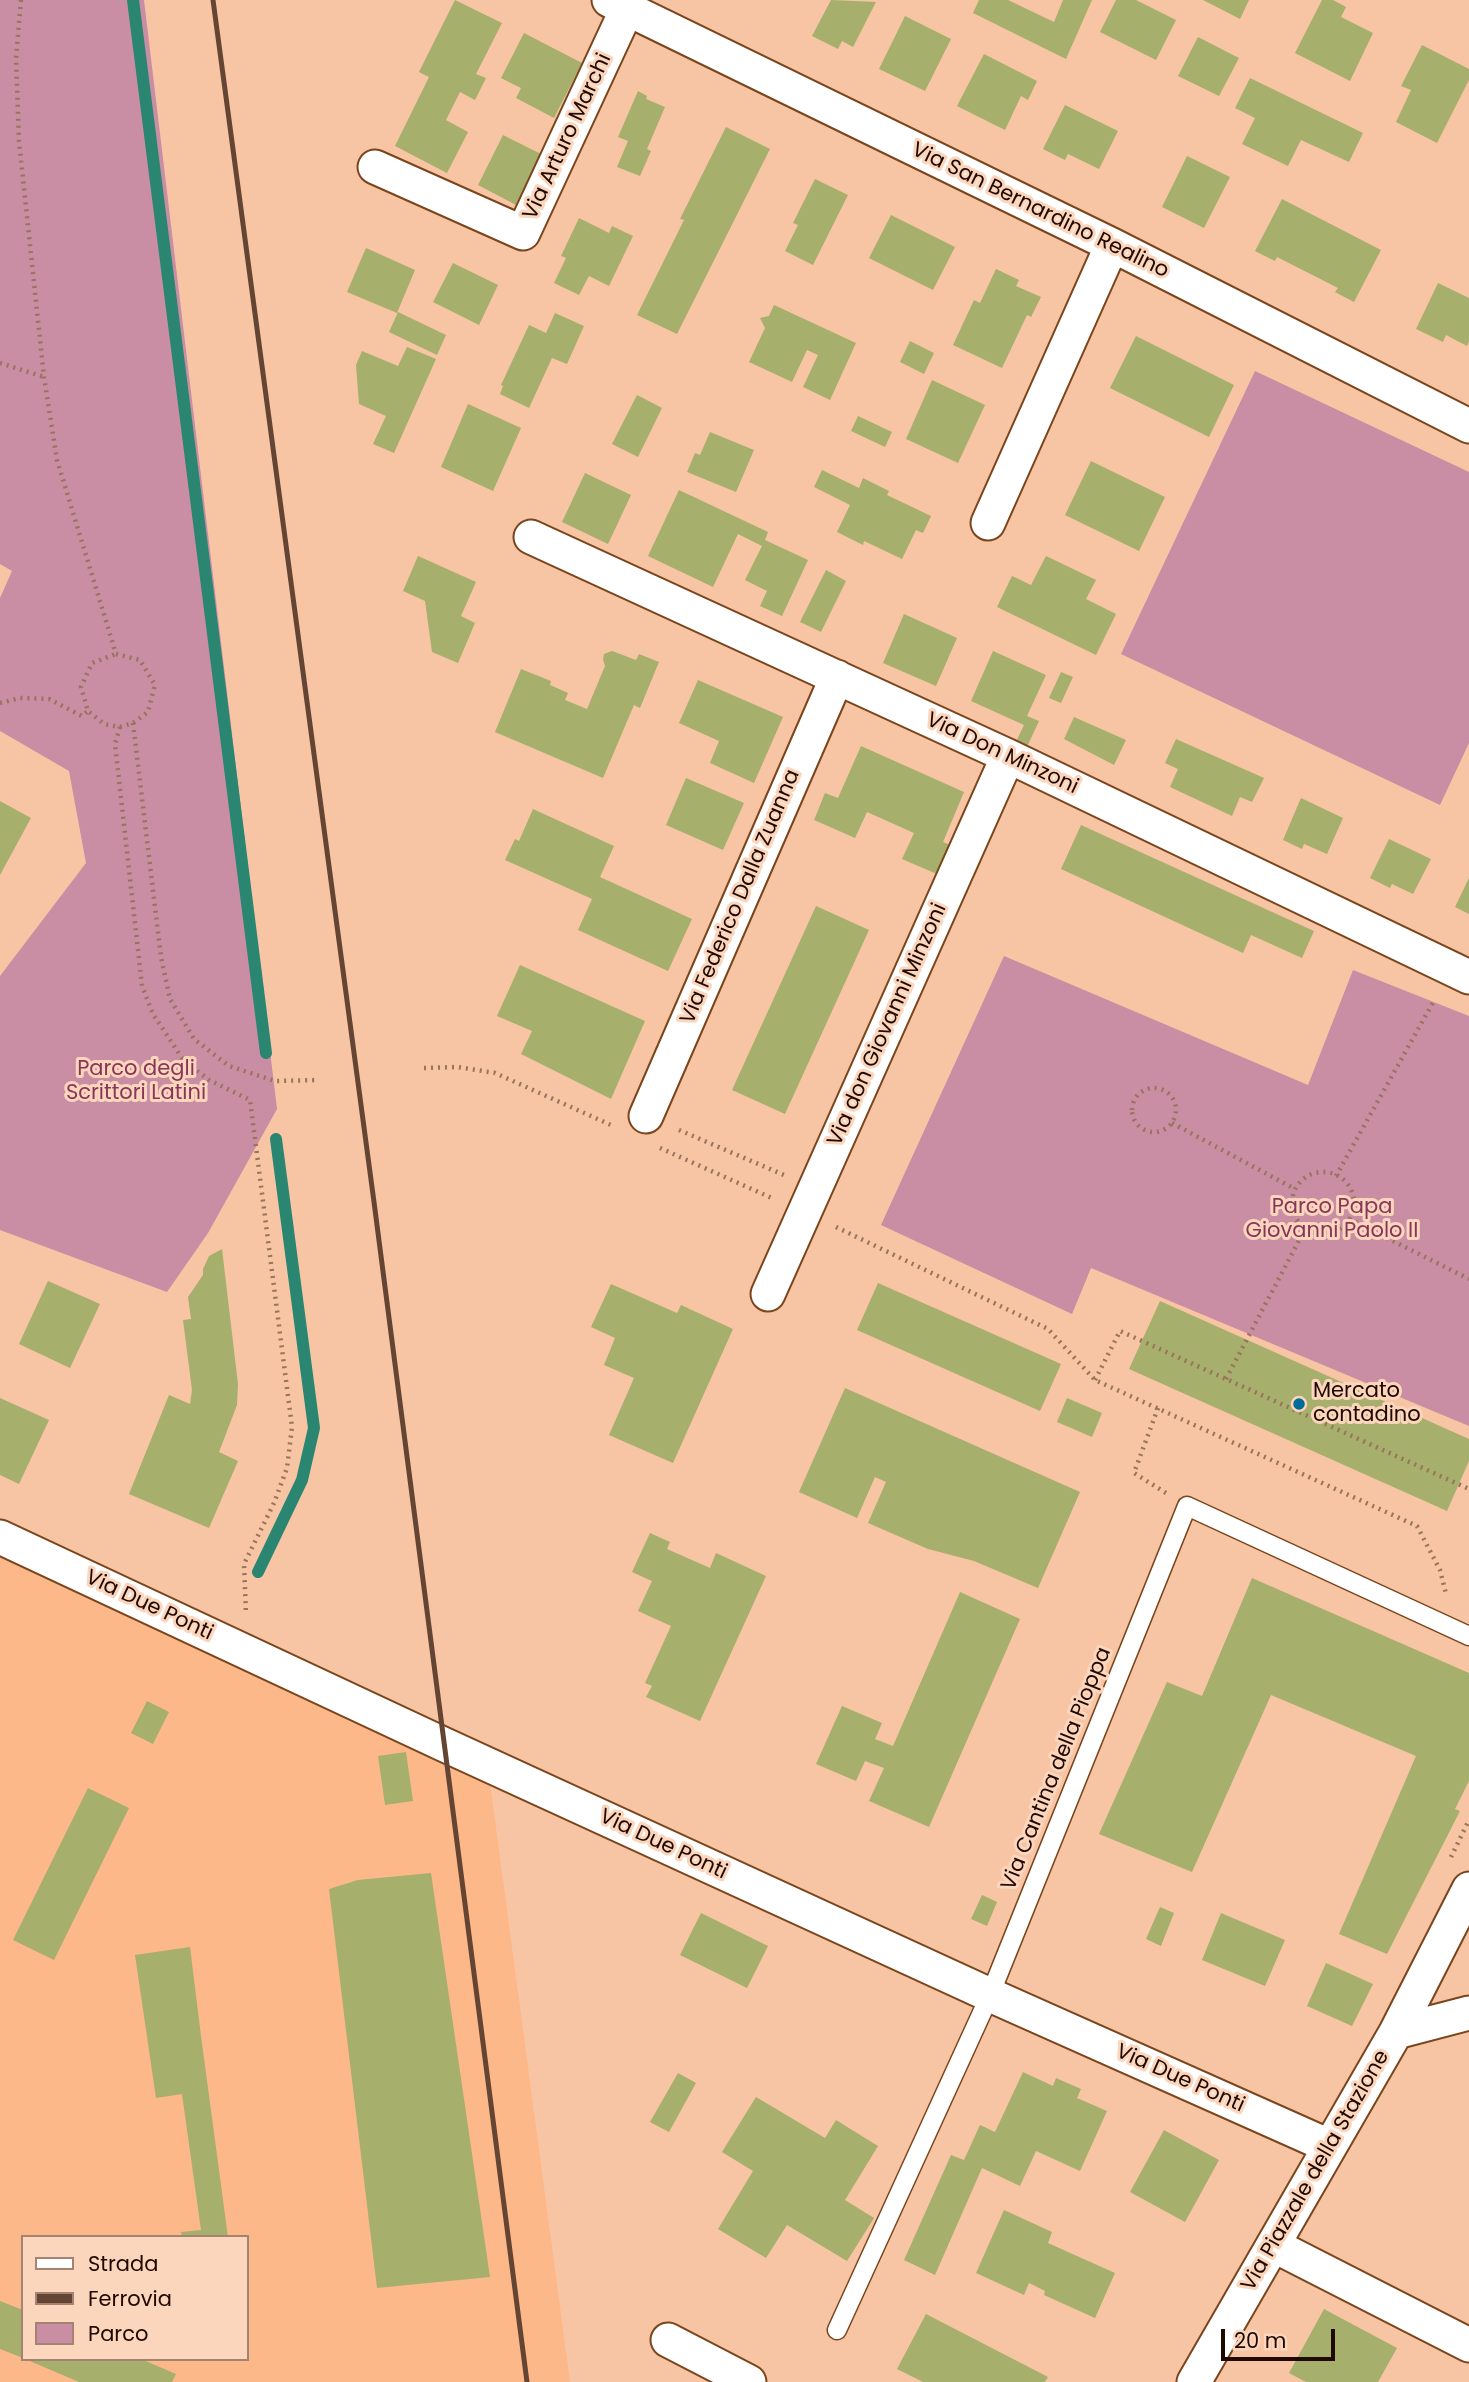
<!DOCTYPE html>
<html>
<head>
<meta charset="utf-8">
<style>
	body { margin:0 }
	#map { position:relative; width:1469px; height:2382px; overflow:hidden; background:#f7c5a3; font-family:Poppins,sans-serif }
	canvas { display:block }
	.legend { position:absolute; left:21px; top:2235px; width:228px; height:126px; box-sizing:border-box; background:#fbd5bc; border:2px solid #a38371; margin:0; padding:9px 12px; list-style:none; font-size:21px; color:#1f0900 }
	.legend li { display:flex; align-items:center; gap:14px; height:35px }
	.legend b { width:35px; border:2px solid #a38371 }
	.scale { position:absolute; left:1221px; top:2329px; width:114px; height:32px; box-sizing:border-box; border:4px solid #1f0900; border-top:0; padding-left:9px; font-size:21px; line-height:24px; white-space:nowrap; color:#1f0900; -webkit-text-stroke:5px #fbd5bc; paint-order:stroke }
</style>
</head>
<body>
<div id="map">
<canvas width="1469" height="2382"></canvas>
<ul class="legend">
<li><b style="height:9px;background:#fff"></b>Strada</li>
<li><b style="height:9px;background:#644534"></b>Ferrovia</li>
<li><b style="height:19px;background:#c98da4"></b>Parco</li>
</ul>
<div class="scale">20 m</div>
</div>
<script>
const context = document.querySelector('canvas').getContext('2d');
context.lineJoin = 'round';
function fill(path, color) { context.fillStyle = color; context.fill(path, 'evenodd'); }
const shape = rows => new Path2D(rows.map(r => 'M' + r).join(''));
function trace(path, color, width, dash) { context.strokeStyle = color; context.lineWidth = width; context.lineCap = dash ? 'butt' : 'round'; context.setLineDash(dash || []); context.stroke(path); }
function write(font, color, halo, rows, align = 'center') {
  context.font = font + ' Poppins,sans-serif'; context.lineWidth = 6; context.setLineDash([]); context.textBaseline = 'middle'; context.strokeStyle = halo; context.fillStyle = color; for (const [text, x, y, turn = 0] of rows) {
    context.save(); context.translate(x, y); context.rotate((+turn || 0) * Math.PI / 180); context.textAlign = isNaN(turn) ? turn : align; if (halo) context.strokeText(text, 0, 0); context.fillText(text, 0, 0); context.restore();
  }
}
const built = shape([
	[0,1555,489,1775,570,2382,0,2382],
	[23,2237,247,2237,247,2359,23,2359]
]);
const green = shape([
	[0,0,144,0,277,1109,208,1233,167,1292,0,1230,0,976,86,863,69,771,0,731,0,598,12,571,0,564],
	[1255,371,1469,472,1469,743,1440,805,1121,654],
	[1004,956,1308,1085,1353,970,1469,1016,1469,1426,1091,1268,1072,1314,881,1225]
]);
const stream = shape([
	[133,0,266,1053],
	[258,1572,302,1480,314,1428,276,1139]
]);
const building = shape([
	[455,0,502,23,476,74,486,78,475,100,460,92,446,120,468,132,447,173,395,146,429,77,419,72],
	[831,0,876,2,853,47,842,41,838,49,812,36],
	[979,0,1008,0,1054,22,1063,0,1092,0,1066,59,973,13],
	[1116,0,1136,0,1176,20,1156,60,1100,32],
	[1203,0,1249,0,1240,19],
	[1322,0,1333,0,1346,7,1341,17,1373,33,1350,81,1295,53],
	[905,16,951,39,925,91,879,69],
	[524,33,582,63,554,118,516,98,521,88,501,78],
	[1198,37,1239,58,1219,96,1178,76],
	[1422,45,1469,69,1469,80,1437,143,1396,122,1411,90,1401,86],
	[984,54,1037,81,1028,100,1021,96,1005,130,957,106],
	[1250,78,1363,133,1349,162,1301,140,1288,166,1242,144,1255,118,1235,108],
	[638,91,647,96,646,99,665,107,647,149,651,151,640,176,617,167,628,141,618,137],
	[1065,105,1118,131,1099,169,1068,154,1065,160,1043,149],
	[726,127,770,149,677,334,637,315,684,220,680,219],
	[503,135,541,154,516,205,478,185],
	[1187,156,1230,177,1204,228,1162,207],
	[815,179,848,195,813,265,785,251,798,225,793,223],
	[1282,199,1381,250,1354,302,1335,292,1338,288,1277,257,1275,261,1255,251],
	[891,215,955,247,933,290,869,258],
	[579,218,609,233,612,226,633,236,609,286,589,276,579,295,554,283,566,258,561,256],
	[366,248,415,270,397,313,347,292],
	[453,263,498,285,479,325,433,302],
	[996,269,1019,280,1016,286,1041,297,1031,317,1027,315,1002,368,953,345,974,300,980,303],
	[1438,283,1469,298,1469,341,1467,346,1446,335,1443,342,1416,329],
	[774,305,856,343,830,400,803,387,818,355,807,350,792,382,749,362,765,328,760,318,769,316],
	[398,312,446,335,437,355,389,332],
	[555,313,584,326,567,364,552,358,529,408,500,394,503,386,501,385,529,325,546,333],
	[1136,336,1234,385,1209,437,1110,388],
	[910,341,934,353,924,374,900,362],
	[407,347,436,359,394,453,373,444,386,416,359,404,356,365,362,351,398,366],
	[932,380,985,405,958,463,906,439],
	[637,395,662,408,638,457,612,444],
	[468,404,521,428,493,491,441,467],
	[858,416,892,432,885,447,851,431],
	[710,432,754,450,736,492,687,472,695,453,700,455],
	[1091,461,1165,497,1139,551,1065,515],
	[822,470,859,488,863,478,889,491,887,495,931,516,923,533,916,530,902,559,864,541,863,545,837,532,850,505,814,487],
	[585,473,631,495,608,544,562,522],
	[679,490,768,532,765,540,808,560,782,616,760,606,767,591,745,580,762,546,738,534,713,587,648,556],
	[418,556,476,582,461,616,475,623,458,663,432,652,425,601,403,591],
	[1046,556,1096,580,1086,599,1116,614,1096,655,997,607,1012,576,1031,585],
	[826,570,846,581,821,632,800,622],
	[904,614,957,638,936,686,883,663],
	[612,651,636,660,639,654,659,662,640,708,634,705,603,778,495,732,521,669,551,681,550,685,568,693,565,700,587,709,605,666,603,659,604,654],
	[993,651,1046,675,1027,716,1039,721,1026,749,1015,744,1024,725,971,701],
	[1061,672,1073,677,1061,703,1049,698],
	[698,680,783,717,754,783,710,763,719,741,679,723],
	[1074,717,1126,740,1114,765,1064,739],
	[1176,739,1264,778,1252,802,1240,797,1232,816,1170,787,1178,769,1165,763],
	[861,746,964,792,943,842,957,848,944,877,902,859,914,833,867,812,855,838,814,820,825,793,838,798],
	[686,778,744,803,723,850,666,825],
	[1301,798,1343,818,1327,854,1304,844,1302,849,1283,840],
	[0,801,31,818,0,875],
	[533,809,614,846,600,877,692,919,668,971,578,930,592,899,505,860,515,839,519,841],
	[1081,825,1314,931,1302,958,1251,935,1243,953,1061,869],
	[1389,839,1431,859,1413,894,1392,884,1390,888,1370,878],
	[1469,878,1469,914,1455,907],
	[816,906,869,930,785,1114,732,1090],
	[520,965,645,1021,611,1099,521,1054,532,1031,497,1016],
	[222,1249,238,1384,237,1405,219,1452,238,1461,209,1528,129,1494,169,1395,190,1404,192,1390,183,1320,191,1319,188,1297,203,1275,203,1269,209,1256],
	[48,1281,100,1304,70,1368,19,1344],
	[878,1283,1061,1364,1040,1411,857,1330],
	[611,1284,677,1313,681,1305,733,1329,673,1463,609,1435,634,1378,604,1365,615,1338,591,1327],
	[1160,1301,1469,1439,1469,1461,1447,1511,1129,1369],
	[845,1388,1080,1492,1038,1588,974,1561,928,1549,868,1523,886,1482,875,1477,857,1518,799,1492],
	[0,1398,49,1420,19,1484,0,1475],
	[1067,1398,1102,1413,1092,1437,1057,1422],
	[650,1533,670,1542,667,1549,710,1568,716,1553,766,1576,700,1721,646,1697,652,1686,645,1683,671,1626,638,1611,652,1581,632,1572],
	[1252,1578,1469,1673,1469,1781,1455,1809,1460,1811,1387,1954,1339,1934,1416,1756,1271,1695,1192,1872,1099,1834,1167,1682,1202,1696],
	[960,1592,1020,1619,929,1827,869,1801,884,1768,865,1761,856,1781,816,1764,842,1706,882,1723,875,1739,893,1746],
	[147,1701,169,1712,153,1744,131,1733],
	[406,1752,413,1801,385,1805,378,1756],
	[88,1788,129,1808,54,1960,13,1940],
	[431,1873,490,2277,377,2288,329,1889,358,1880],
	[982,1895,997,1902,987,1926,971,1919],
	[1160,1907,1174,1913,1161,1946,1146,1939],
	[701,1913,768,1946,747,1988,680,1955],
	[1221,1913,1285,1940,1265,1986,1202,1960],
	[190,1947,201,2036,228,2237,182,2237,181,2232,201,2230,182,2094,156,2098,135,1955],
	[1326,1963,1373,1984,1352,2026,1307,2006],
	[1023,2072,1053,2086,1056,2078,1081,2089,1077,2098,1107,2111,1080,2171,1036,2151,1020,2186,982,2168,935,2275,904,2260,951,2155,964,2160,980,2125,995,2132],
	[678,2073,696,2083,669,2132,650,2122],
	[756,2097,825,2138,836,2120,878,2146,845,2200,874,2218,847,2261,787,2225,766,2258,718,2229,753,2171,722,2152],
	[1164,2130,1219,2160,1185,2222,1130,2192],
	[1004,2210,1052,2232,1048,2243,1115,2273,1095,2318,1044,2295,1045,2291,1029,2283,1024,2295,976,2273],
	[0,2301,23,2310,23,2358,0,2349],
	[1324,2309,1397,2348,1378,2382,1306,2382,1289,2373],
	[926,2314,1048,2377,1045,2382,923,2382,897,2369],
	[25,2359,141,2359,176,2374,172,2382,79,2382]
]);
const path = shape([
	[21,0,16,58,19,141,44,377,57,460,116,654],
	[0,363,44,377],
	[116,654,140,660,155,685,148,712,133,723,120,727,104,724,88,711,81,687,92,663,116,654],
	[0,703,20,698,49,699,82,716,88,711],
	[133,723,161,957,170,999,194,1039,229,1066,275,1081,318,1080],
	[120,727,115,744,142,986,153,1014,184,1061,209,1080,250,1100,292,1427,287,1468,274,1503,244,1564,246,1614],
	[424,1068,458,1067,495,1073,611,1125],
	'1132 1110a22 22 0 1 1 44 0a22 22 0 1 1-44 0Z',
	[1172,1123,1295,1189],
	[679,1130,784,1175],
	[660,1148,774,1199],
	'1292 1203a31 31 0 1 1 62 0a31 31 0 1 1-62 0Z',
	[1336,1176,1435,999],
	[1349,1219,1469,1279],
	[836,1227,1048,1329,1095,1380,1417,1526,1440,1570,1446,1594],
	[1226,1379,1305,1229],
	[1095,1380,1120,1331,1469,1489],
	[1158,1408,1134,1473,1166,1493],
	[1451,1857,1469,1820]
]);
const lane = shape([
	[837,2330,990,1995,1187,1506,1469,1636]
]);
const street = shape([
	[609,0,1112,245,1469,426],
	[375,167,523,233,627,9],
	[988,523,1112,245],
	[531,537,1008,756,1469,977],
	[646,1116,837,677],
	[768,1294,1008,756],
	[0,1537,445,1745,990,1995,1329,2146],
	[1396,2032,1469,2013],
	[1273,2245,1469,2345],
	[668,2340,749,2382],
	[1194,2382,1396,2032,1469,1889]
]);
const rail = shape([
	[213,0,374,1202,527,2382]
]);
const markers = [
	[1299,1404,7,"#006d99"]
];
const streetNames = [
	["Via Arturo Marchi",568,137,-65],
	["Via San Bernardino Realino",1040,211,26],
	["Via Don Minzoni",1002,754,25],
	["Via Federico Dalla Zuanna",741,897,-67],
	["Via don Giovanni Minzoni",888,1025,-66],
	["Via Due Ponti",149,1606,25],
	["Via Cantina della Pioppa",1057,1769,-68],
	["Via Due Ponti",663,1845,25],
	["Via Due Ponti",1180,2079,24],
	["Via Piazzale della Stazione",1316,2171,-60]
];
const parkNames = [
	["Parco degli",136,1070],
	["Scrittori Latini",136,1094],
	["Parco Papa",1332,1208],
	["Giovanni Paolo II",1332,1232]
];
const poiNames = [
	["Mercato",1313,1392],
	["contadino",1313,1416]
];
fill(built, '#fdb889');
fill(green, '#c98da4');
trace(stream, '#2a8671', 12);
fill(building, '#a6af6b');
trace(lane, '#7a451c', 21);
trace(street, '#7a451c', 37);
trace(path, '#99735c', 4.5, [2, 5]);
trace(lane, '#fff', 18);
trace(street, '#fff', 33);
trace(rail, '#644534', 5);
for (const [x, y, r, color] of markers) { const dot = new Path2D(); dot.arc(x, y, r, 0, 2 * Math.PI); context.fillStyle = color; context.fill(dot); trace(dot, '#fbd5bc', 2.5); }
write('21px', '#1f0900', '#fbd5bc', streetNames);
write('21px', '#89355b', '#fbd5bc', parkNames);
write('21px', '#1f0900', '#fbd5bc', poiNames, 'left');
</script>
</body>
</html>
